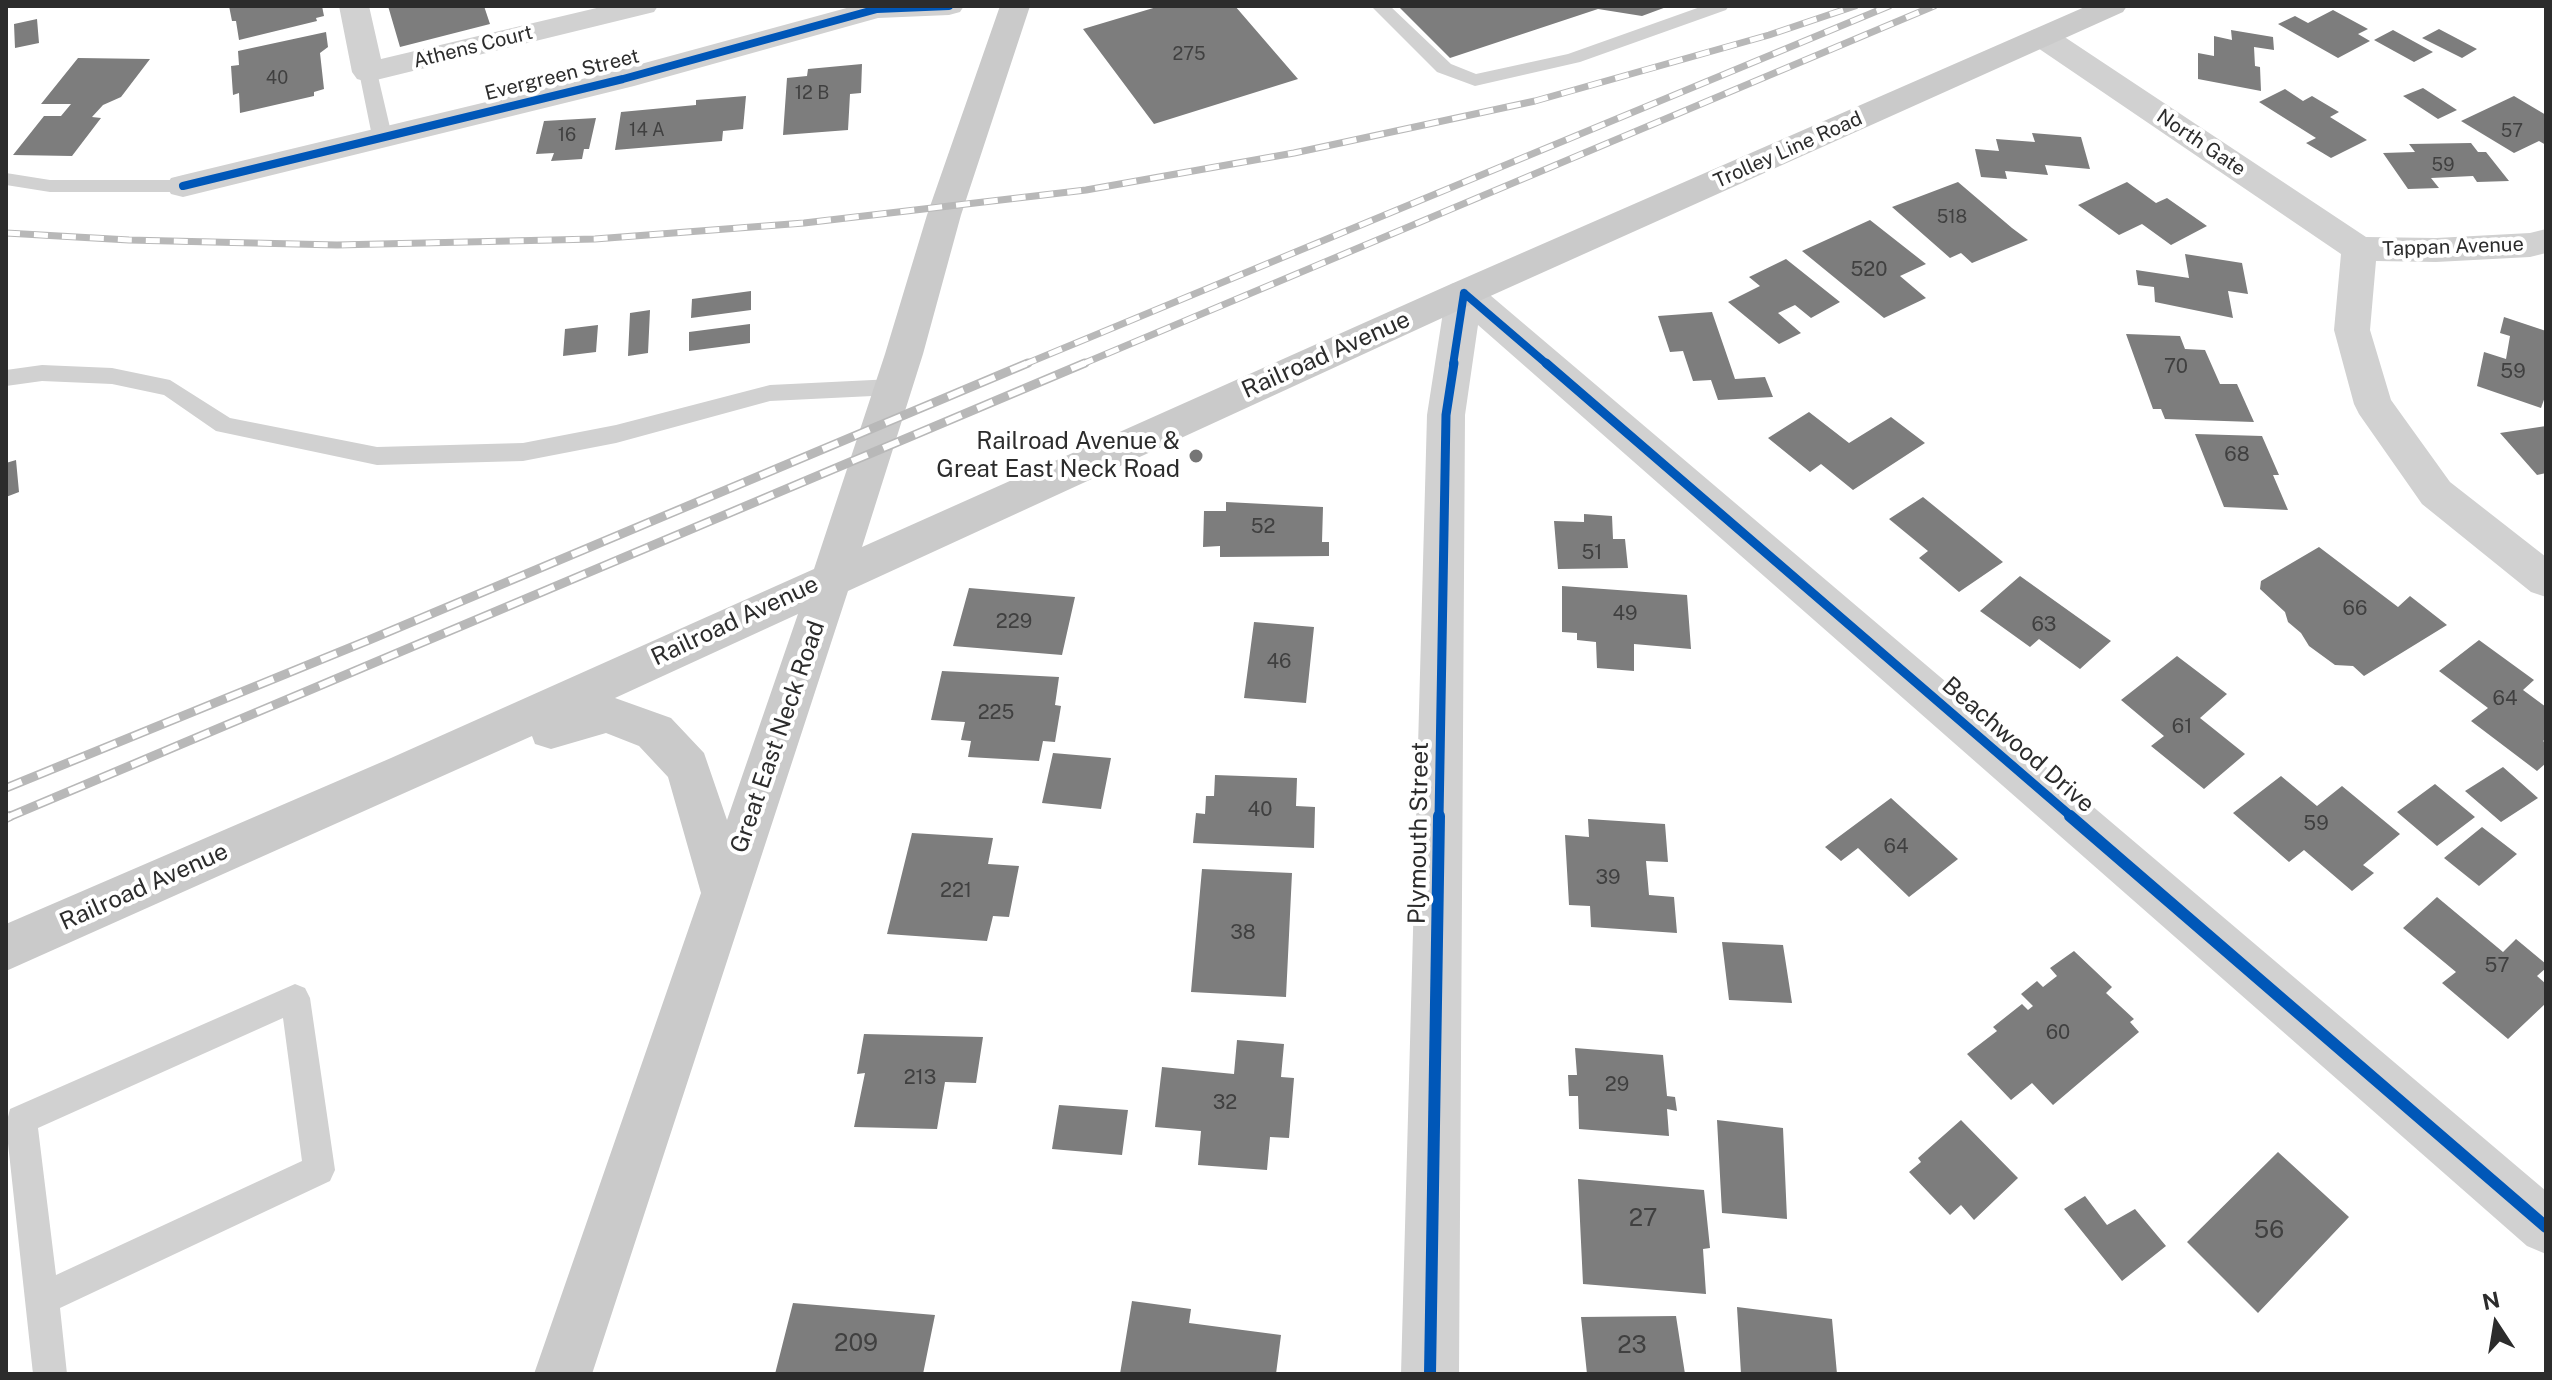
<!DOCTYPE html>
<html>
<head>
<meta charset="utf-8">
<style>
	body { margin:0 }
	#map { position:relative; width:2552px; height:1380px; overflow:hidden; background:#fff; font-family:"Public Sans",sans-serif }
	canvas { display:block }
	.frame { position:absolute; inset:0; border:8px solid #2c2c2c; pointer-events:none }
	.north { position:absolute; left:2456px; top:1284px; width:80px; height:80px; -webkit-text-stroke:6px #fff; paint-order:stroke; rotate:348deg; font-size:22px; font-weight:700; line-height:32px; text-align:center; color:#2c2c2c }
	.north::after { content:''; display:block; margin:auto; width:28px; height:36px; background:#2c2c2c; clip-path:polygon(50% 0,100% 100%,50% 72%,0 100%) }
</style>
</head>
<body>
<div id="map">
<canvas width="2552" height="1380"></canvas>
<div class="frame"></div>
<div class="north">N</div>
</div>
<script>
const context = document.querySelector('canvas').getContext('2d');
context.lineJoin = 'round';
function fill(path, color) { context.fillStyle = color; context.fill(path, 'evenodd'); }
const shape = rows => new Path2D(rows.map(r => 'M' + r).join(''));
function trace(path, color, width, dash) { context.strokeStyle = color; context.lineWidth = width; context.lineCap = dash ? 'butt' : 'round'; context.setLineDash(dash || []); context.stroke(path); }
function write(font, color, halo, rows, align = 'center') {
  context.font = font + ' "Public Sans",sans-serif'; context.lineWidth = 8; context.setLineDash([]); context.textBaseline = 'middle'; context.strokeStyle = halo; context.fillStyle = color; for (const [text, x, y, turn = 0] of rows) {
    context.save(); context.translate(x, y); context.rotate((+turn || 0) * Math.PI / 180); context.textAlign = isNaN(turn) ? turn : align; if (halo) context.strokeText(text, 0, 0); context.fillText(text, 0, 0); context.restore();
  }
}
const building = shape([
	[229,6,322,6,324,16,316,18,317,21,239,40,236,21,232,21],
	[388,6,484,6,490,24,400,47],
	[1160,6,1235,6,1298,79,1154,124,1083,29],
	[1398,6,1669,6,1642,16,1598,9,1450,58],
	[2333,10,2368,29,2358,34,2370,41,2338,58,2278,24,2295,16,2308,23],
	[37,19,39,43,15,48,14,24],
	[2439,29,2477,49,2462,58,2422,38],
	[2231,30,2273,37,2274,50,2254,47,2255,66,2260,67,2261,91,2198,79,2198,53,2214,56,2214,36,2232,40],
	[2393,30,2433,52,2414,62,2374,40],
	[326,32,328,47,320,53,324,89,314,92,314,96,240,113,239,93,233,95,231,66,239,65,238,51],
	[78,58,150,59,121,97,103,105,92,117,101,118,72,156,13,155,44,116,61,116,71,104,41,104],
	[862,64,861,93,850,94,848,130,783,135,787,78,807,76,808,69],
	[2423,88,2457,110,2438,119,2403,96],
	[2285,89,2303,101,2312,96,2339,112,2330,117,2367,140,2331,158,2306,143,2316,138,2259,102],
	[746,96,743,129,723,131,722,141,615,150,621,112,696,105,696,100],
	[2514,96,2546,115,2546,145,2539,141,2514,153,2461,121],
	[596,118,589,149,584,149,582,159,551,161,554,153,536,154,544,121],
	[2032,133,2081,137,2090,169,2045,165,2048,175,2005,171,2007,179,1981,177,1975,149,1999,151,1996,139,2035,142],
	[2471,143,2478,152,2486,152,2509,181,2477,182,2473,176,2431,178,2439,188,2408,189,2383,153,2415,152,2409,144],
	[1958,182,2012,228,2028,240,1972,263,1961,253,1950,258,1892,207],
	[2127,182,2156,203,2167,198,2207,226,2171,245,2142,224,2119,235,2078,205],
	[1870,220,1926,264,1900,276,1926,298,1884,318,1802,251],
	[2185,254,2242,263,2248,294,2228,291,2233,318,2155,302,2154,287,2138,285,2136,270,2189,278],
	[1786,259,1840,302,1811,318,1795,305,1778,313,1801,333,1779,344,1728,302,1760,286,1749,277],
	[751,291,751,310,691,318,692,299],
	[650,310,648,353,628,356,630,313],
	[1712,312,1735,379,1765,377,1773,397,1718,400,1711,380,1693,381,1683,351,1670,352,1658,316],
	[2504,317,2546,331,2546,394,2541,408,2477,386,2484,352,2506,359,2510,336,2500,333],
	[750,324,750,343,689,351,689,332],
	[598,325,596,352,563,356,565,329],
	[2126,334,2180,336,2185,349,2205,350,2220,384,2237,384,2254,422,2165,419,2161,409,2153,409],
	[1809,412,1849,443,1891,417,1925,443,1853,490,1821,464,1810,472,1768,438],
	[2546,426,2546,473,2537,475,2500,433],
	[2195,434,2262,436,2279,475,2273,475,2288,510,2224,507],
	[16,460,19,492,6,497,6,463],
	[1923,497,2003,562,1959,592,1919,558,1928,551,1889,519],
	[1226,502,1323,507,1322,542,1329,542,1329,556,1220,557,1220,546,1203,547,1204,511,1226,511],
	[1584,514,1612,516,1613,539,1625,539,1628,568,1558,569,1554,521,1584,522],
	[2319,547,2398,607,2410,596,2447,625,2364,676,2353,666,2335,665,2309,646,2301,633,2288,622,2285,612,2260,589,2261,581],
	[2020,576,2111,641,2080,669,2039,639,2030,647,1980,611],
	[1562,586,1687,595,1691,649,1634,644,1634,671,1597,668,1596,642,1577,640,1577,633,1562,632],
	[969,588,1075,597,1062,655,953,646],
	[1254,622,1314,627,1306,703,1244,698],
	[2479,640,2534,680,2523,690,2546,707,2546,739,2543,741,2546,743,2546,763,2537,771,2471,721,2488,708,2439,671],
	[2177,656,2227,694,2200,718,2245,754,2204,789,2151,746,2164,736,2121,700],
	[942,671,1059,677,1055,705,1061,706,1055,742,1043,741,1039,761,968,757,971,741,961,740,965,722,931,720],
	[1053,753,1111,758,1101,809,1042,803],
	[2503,767,2538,798,2501,822,2465,791],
	[1215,775,1297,778,1296,806,1315,807,1314,848,1193,843,1196,813,1205,814,1206,796,1214,796],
	[2281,776,2317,806,2342,786,2400,834,2363,865,2374,873,2352,891,2304,850,2289,862,2233,813],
	[2435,784,2475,817,2437,846,2397,812],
	[1891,798,1958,859,1909,897,1858,848,1841,861,1825,847],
	[1588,819,1665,824,1668,862,1646,861,1649,895,1674,897,1677,933,1591,927,1590,906,1569,905,1565,835,1589,837],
	[2482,827,2517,854,2479,886,2444,858],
	[912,833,993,838,988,864,1019,866,1009,917,993,916,987,941,887,934],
	[1202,869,1292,873,1286,997,1191,992],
	[2437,897,2503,952,2516,939,2546,964,2546,968,2537,976,2546,984,2546,1003,2508,1039,2442,983,2456,972,2403,928],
	[1722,942,1783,945,1792,1003,1729,1000],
	[2074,951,2112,987,2106,993,2134,1019,2130,1022,2139,1032,2053,1105,2032,1083,2011,1100,1967,1054,1997,1031,1993,1027,2022,1004,2028,1010,2033,1006,2021,994,2037,981,2043,987,2057,976,2050,968],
	[864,1034,983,1037,976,1083,945,1082,937,1129,854,1127,865,1073,857,1074],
	[1237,1040,1284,1044,1281,1077,1294,1078,1289,1138,1270,1137,1267,1170,1198,1165,1201,1131,1155,1127,1162,1067,1234,1074],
	[1575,1048,1663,1055,1667,1096,1675,1097,1677,1111,1667,1109,1669,1136,1579,1129,1578,1096,1569,1096,1568,1075,1577,1075],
	[1059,1105,1128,1110,1122,1155,1052,1149],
	[1717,1120,1783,1128,1787,1219,1722,1213],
	[1961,1120,2018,1178,1974,1220,1961,1205,1950,1215,1909,1172,1921,1162,1918,1158],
	[2278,1152,2349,1217,2258,1313,2187,1242],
	[1578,1179,1704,1190,1710,1248,1703,1249,1706,1294,1583,1284],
	[2085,1196,2107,1225,2135,1209,2166,1246,2122,1281,2064,1209],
	[1132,1301,1191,1309,1189,1323,1281,1335,1276,1374,1120,1374],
	[793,1303,935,1315,923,1374,775,1374],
	[1737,1307,1832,1319,1837,1374,1741,1374],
	[1676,1316,1685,1374,1587,1374,1581,1317]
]);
const service = shape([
	[1371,6,1390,6,1451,64,1476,74,1568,54,1703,6,1729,6,1726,10,1580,62,1475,86,1437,72,1371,6],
	[368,66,377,72,392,136,382,142,372,136,359,72,368,66],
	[6,173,50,180,183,180,193,186,183,192,50,192,6,185,6,173],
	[42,365,112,368,170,380,230,418,377,447,523,443,616,425,770,385,893,379,901,381,904,387,901,393,893,395,770,401,616,443,523,461,377,465,216,431,164,395,112,384,42,381,6,386,6,370,42,365],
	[295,984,305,988,310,998,335,1170,330,1181,60,1308,67,1374,33,1374,6,1125,10,1109,295,984],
	[283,1018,302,1161,56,1275,38,1128,283,1018]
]);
const minor = shape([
	[339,6,369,6,381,59,605,6,658,6,654,12,368,82,357,79,352,72,339,6],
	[854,6,964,6,960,12,949,15,878,18,634,86,183,197,171,194,166,186,171,178,183,175,615,71,854,6],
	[2043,28,2054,30,2366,237,2436,238,2530,233,2546,229,2546,253,2530,257,2436,262,2376,261,2370,330,2391,400,2450,482,2546,557,2546,597,2531,592,2422,504,2359,414,2354,404,2334,330,2341,254,2032,44,2028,37,2032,30,2043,28],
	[1464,281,1477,284,2546,1191,2546,1254,2527,1246,1478,325,1465,415,1459,1374,1401,1374,1427,415,1446,293,1451,284,1464,281]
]);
const secondary = shape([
	[1000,6,1030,6,961,215,923,354,862,547,1451,284,2087,6,2127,6,2123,12,1477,302,848,591,592,1374,534,1374,701,893,668,777,639,746,606,733,551,749,535,744,532,736,6,971,6,924,391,758,814,569,885,354,927,215,1000,6],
	[798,614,727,820,704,753,671,718,615,698,798,614]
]);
const railFar2 = shape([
	[6,233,129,240,337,245,595,239,804,223,1086,190,1294,153,1535,101,1769,35,1855,6],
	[1023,365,1889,6],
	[1080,365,1934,6]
]);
const railFar1 = shape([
	[6,788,369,640,1028,363],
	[6,818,1085,363]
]);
const rail = shape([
	[6,818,10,816]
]);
const cyclewayFar2 = shape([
	[183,186,623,79,877,9,949,6],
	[1464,293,1548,365],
	[1453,365,1464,293]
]);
const cyclewayFar1 = shape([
	[1546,363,2073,818],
	[1439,818,1446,415,1454,363]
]);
const cycleway = shape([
	[2070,816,2546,1227],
	[1430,1374,1439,816]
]);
const markers = [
	[1196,456,8,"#767676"]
];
const farNumbernames = [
	["275",1189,54],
	["40",277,78],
	["12 B",812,93],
	["14 A",647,130],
	["57",2512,131],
	["16",567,135],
	["59",2443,165],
	["518",1952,217]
];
const farStreetnames = [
	["Athens Court",473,47,-14],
	["Evergreen Street",562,75,-14],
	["North Gate",2201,143,34],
	["Trolley Line Road",1788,150,-24],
	["Tappan Avenue",2453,247,-2]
];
const numberNames = [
	["520",1869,270],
	["70",2176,367],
	["59",2513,372],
	["68",2237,455],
	["52",1263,527],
	["51",1592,553],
	["66",2355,609],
	["49",1625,614],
	["229",1014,622],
	["63",2044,625],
	["46",1279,662],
	["64",2505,699],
	["225",996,713],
	["61",2182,727],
	["40",1260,810],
	["59",2316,824],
	["64",1896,847],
	["39",1608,878],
	["221",956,891],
	["38",1243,933],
	["57",2497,966],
	["60",2058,1033],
	["213",920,1078],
	["29",1617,1085],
	["32",1225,1103]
];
const streetNames = [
	["Railroad Avenue",1326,355,-24],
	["Railroad Avenue",735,621,-25],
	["Great East Neck Road",778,737,-71],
	["Beachwood Drive",2018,745,41],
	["Plymouth Street",1419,833,-89],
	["Railroad Avenue",144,887,-24]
];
const poiNames = [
	["Railroad Avenue &",1180,442],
	["Great East Neck Road",1180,470]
];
const nearNumbernames = [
	["27",1643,1219],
	["56",2269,1231],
	["209",856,1344],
	["23",1632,1346]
];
fill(building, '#7d7d7d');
fill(service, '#d1d1d1');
fill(minor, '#d1d1d1');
fill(secondary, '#cacaca');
trace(railFar2, '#b8b8b8', 7);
trace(railFar1, '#b8b8b8', 9);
trace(rail, '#b8b8b8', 10);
trace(railFar2, '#fff', 5, [14]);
trace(railFar1, '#fff', 6, [17]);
trace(rail, '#fff', 7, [21]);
trace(cyclewayFar2, '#0057b8', 8);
trace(cyclewayFar1, '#0057b8', 9);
trace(cycleway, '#0057b8', 12);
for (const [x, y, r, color] of markers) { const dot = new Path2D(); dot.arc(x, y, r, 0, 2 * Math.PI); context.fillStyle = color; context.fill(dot); trace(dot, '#fff', 3); }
write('18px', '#404040', null, farNumbernames);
write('20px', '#2c2c2c', '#fff', farStreetnames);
write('20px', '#404040', null, numberNames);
write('24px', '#2c2c2c', '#fff', streetNames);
write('24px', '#2c2c2c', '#fff', poiNames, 'right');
write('24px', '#404040', null, nearNumbernames);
</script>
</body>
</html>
